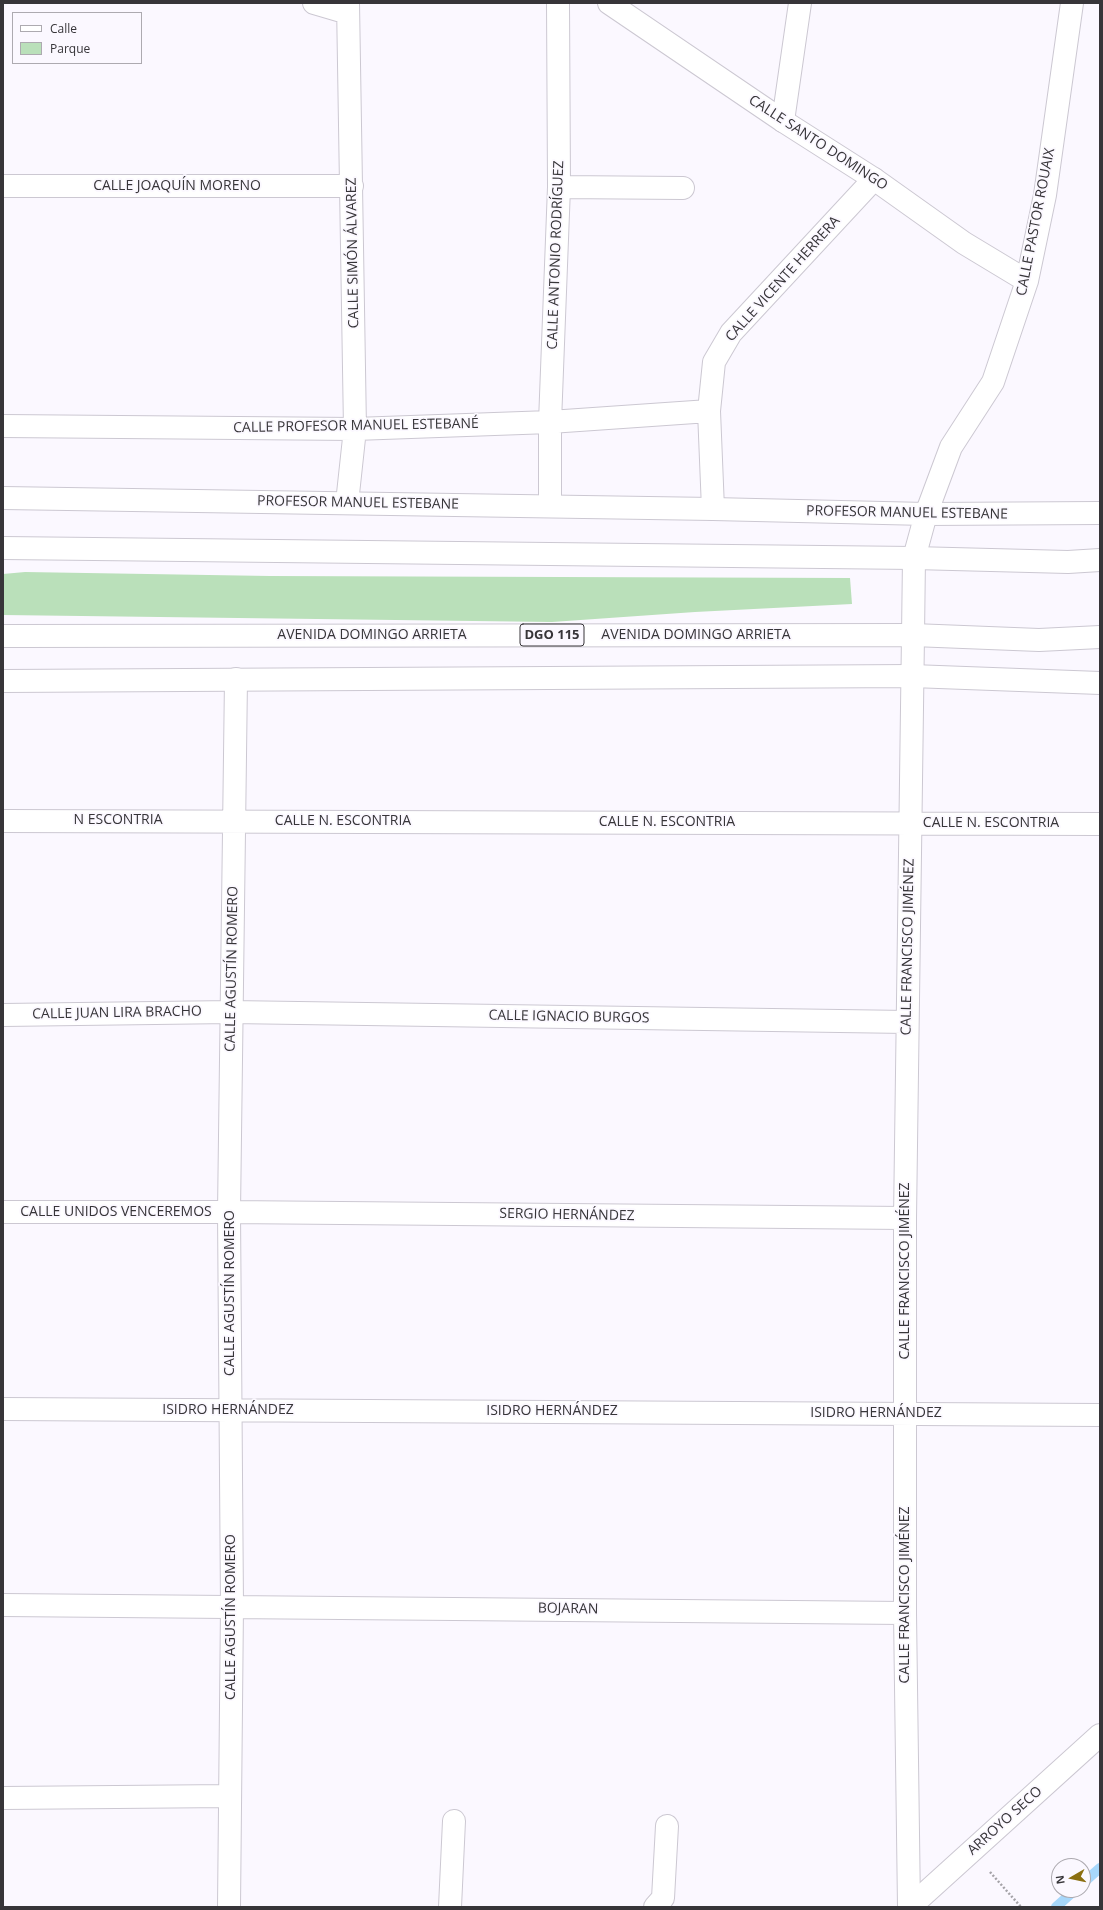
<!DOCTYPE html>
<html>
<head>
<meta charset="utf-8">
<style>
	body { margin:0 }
	#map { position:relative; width:1103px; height:1910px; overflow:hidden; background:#fbf8ff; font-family:"Open Sans",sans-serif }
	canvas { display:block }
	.frame { position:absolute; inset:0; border:4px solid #373539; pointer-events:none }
	.legend { position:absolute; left:12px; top:12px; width:130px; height:52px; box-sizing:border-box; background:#fbf8ff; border:1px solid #adaab0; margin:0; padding:5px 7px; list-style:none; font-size:12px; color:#373539 }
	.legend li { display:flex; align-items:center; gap:8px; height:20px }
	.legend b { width:20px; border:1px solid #adaab0 }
	.north { position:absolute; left:1051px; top:1858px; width:40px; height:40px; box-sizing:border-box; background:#fbf8ff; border:1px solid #adaab0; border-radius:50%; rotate:261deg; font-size:11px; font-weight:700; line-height:16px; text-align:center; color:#373539 }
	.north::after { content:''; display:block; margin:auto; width:14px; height:18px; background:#8b6f11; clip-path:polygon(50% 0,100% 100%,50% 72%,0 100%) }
</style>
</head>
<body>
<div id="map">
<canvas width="1103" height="1910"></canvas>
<div class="frame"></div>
<ul class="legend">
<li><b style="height:5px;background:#fff"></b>Calle</li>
<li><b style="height:11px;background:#bae0ba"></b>Parque</li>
</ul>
<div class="north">N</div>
</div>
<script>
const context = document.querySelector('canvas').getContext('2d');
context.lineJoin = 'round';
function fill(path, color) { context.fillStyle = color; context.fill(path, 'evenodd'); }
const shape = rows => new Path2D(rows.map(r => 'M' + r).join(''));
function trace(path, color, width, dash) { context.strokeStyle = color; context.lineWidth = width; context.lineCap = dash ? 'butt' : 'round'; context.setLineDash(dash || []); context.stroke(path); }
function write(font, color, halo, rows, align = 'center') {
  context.font = font + ' "Open Sans",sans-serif'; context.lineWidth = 3.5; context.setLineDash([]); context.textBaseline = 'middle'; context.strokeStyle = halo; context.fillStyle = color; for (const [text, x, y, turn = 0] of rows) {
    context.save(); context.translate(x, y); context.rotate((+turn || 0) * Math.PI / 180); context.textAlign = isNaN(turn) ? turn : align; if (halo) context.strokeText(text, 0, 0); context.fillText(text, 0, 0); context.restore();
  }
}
const green = shape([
	[25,572,270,576,850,578,852,604,695,612,552,622,3,615,3,574]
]);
const stream = shape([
	[1083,1883,1100,1868],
	[1056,1907,1075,1890]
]);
const path = shape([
	[990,1872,1021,1907]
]);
const street = shape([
	[314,3,348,13],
	[783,121,800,3],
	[3,186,352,186],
	[559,187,683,188],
	[3,426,355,429,550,422,709,411],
	[347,503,355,429,348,3],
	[550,506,550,422,559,187,558,3],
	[713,509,709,411,714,362,731,333,874,179],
	[3,821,1100,824],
	[3,1015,231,1012,907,1022],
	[3,1212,229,1212,905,1218],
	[3,1409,1100,1415],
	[3,1605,905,1613],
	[3,1798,229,1796],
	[229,1907,232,1606,229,1212,236,679],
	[450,1907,454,1821],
	[655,1907,663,1898,667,1826],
	[909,1907,905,1613,905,1218,913,635]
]);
const secondary = shape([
	[609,3,783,121,874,179,964,243,1027,281],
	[3,498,713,509,926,514,1100,513],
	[913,635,914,558,926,514,951,447,993,382,1027,281,1045,195,1072,3],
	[3,681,912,676,1100,683],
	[910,1907,1100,1735]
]);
const primary = shape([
	[3,548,914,558,1068,562,1100,560],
	[3,636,913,635,1039,640,1100,637]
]);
const shields = [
	[552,635,64]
];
const shieldNames = [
	["DGO 115",552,635]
];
const streetNames = [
	["CALLE SANTO DOMINGO",818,143,33],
	["CALLE JOAQUÍN MORENO",177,186],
	["CALLE PASTOR ROUAIX",1036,222,-79],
	["CALLE SIMÓN ÁLVAREZ",353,253,-91],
	["CALLE ANTONIO RODRÍGUEZ",556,255,-88],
	["CALLE VICENTE HERRERA",783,279,-48],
	["CALLE PROFESOR MANUEL ESTEBANÉ",356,426,-1],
	["PROFESOR MANUEL ESTEBANE",358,503,1],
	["PROFESOR MANUEL ESTEBANE",907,513,1],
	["AVENIDA DOMINGO ARRIETA",372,635],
	["AVENIDA DOMINGO ARRIETA",696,635],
	["N ESCONTRIA",118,820],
	["CALLE N. ESCONTRIA",343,821],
	["CALLE N. ESCONTRIA",667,822],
	["CALLE N. ESCONTRIA",991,823],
	["CALLE FRANCISCO JIMÉNEZ",908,947,-89],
	["CALLE AGUSTÍN ROMERO",232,969,-89],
	["CALLE JUAN LIRA BRACHO",117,1013,-1],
	["CALLE IGNACIO BURGOS",569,1017,1],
	["CALLE UNIDOS VENCEREMOS",116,1212],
	["SERGIO HERNÁNDEZ",567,1215,1],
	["CALLE FRANCISCO JIMÉNEZ",905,1271,-90],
	["CALLE AGUSTÍN ROMERO",230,1293,-90],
	["ISIDRO HERNÁNDEZ",228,1410],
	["ISIDRO HERNÁNDEZ",552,1411],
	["ISIDRO HERNÁNDEZ",876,1413],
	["CALLE FRANCISCO JIMÉNEZ",905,1595,-90],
	["BOJARAN",568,1609,1],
	["CALLE AGUSTÍN ROMERO",231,1617,-90],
	["ARROYO SECO",1005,1821,-42]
];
fill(green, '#bae0ba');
trace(stream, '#a7d7fb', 10);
trace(street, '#ccc8d2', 24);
trace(secondary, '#ccc8d2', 24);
trace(primary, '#ccc8d2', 24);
trace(path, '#a5a3a8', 2.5, [2, 2]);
trace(street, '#fff', 22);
trace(secondary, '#fff', 22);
trace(primary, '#fff', 22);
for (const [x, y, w] of shields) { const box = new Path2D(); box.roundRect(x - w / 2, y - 11, w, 22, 3); context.fillStyle = '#fbf8ff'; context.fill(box); trace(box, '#373539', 1); }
write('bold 13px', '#373539', null, shieldNames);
write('14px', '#373539', '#fbf8ff', streetNames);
</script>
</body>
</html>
